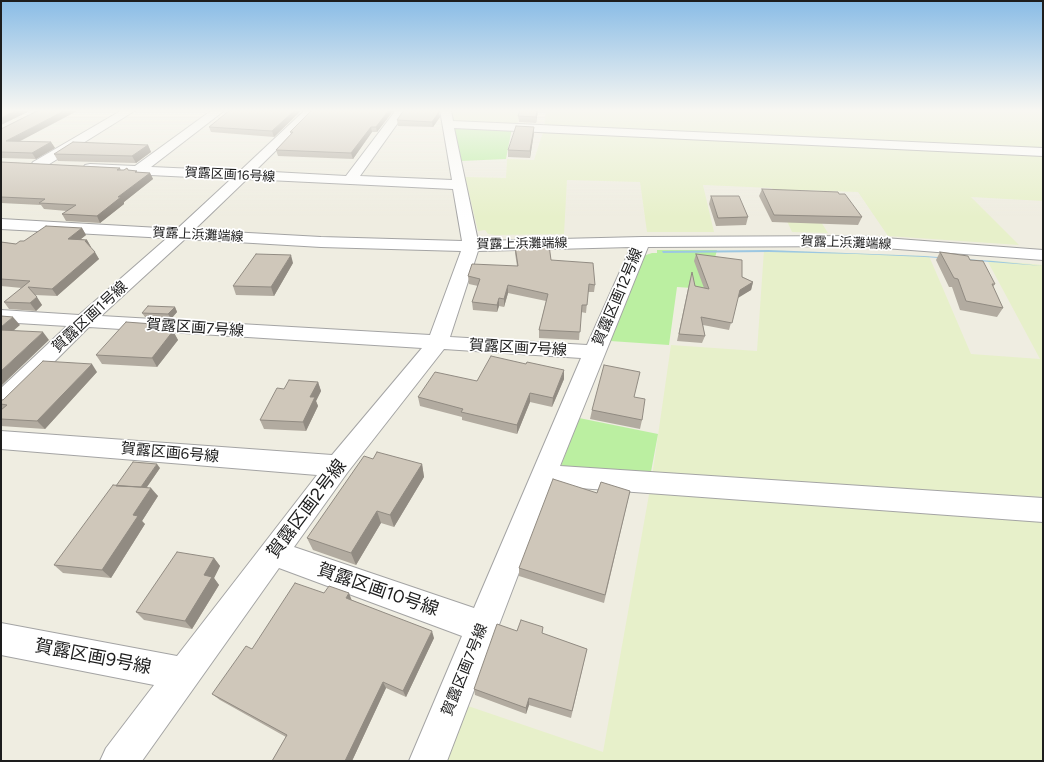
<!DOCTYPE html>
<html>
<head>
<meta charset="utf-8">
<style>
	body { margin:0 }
	#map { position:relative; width:1044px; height:762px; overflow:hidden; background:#efede1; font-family:Figtree,sans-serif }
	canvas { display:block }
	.frame { position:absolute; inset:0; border:2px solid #1d1d1d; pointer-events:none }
</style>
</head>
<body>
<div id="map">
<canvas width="1044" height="762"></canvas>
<div class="frame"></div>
</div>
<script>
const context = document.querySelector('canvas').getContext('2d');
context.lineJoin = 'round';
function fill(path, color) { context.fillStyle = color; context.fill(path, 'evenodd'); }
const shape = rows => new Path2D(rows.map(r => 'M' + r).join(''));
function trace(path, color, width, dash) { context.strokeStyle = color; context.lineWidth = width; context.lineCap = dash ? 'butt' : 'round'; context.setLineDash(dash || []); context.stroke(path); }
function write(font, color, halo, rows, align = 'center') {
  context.font = font + ' Figtree,"Noto Sans JP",sans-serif'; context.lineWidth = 3.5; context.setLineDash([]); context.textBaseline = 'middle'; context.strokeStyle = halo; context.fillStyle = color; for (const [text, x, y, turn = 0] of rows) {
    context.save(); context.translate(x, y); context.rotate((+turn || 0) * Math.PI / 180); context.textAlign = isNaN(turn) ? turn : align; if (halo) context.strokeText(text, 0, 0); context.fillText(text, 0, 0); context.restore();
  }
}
const farmland = shape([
	[450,110,521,110,517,126,452,123],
	[546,110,1043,110,1043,150,544,127],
	[544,129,1043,153,1043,201,971,197,1019,245,888,236,858,192,801,190,828,233,792,232,772,188,703,185,714,232,647,232,640,182,567,180,564,234,495,235,488,234,485,230,478,231,465,177,506,178,507,159,534,160],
	[764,250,929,256,971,354,1040,359,987,260,1043,265,1043,497,652,477,671,345,757,351],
	[650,489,1043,517,1043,761,446,761,468,706,603,752]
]);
const grass = shape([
	[453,127,512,128,506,159,461,161],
	[657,250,717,250,707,289,677,287,669,345,610,341,640,257,652,253,657,253],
	[579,418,658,434,650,477,559,471]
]);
const water = shape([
	[768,250,924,256,993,261,1043,266,925,257,856,254,769,252,663,253,662,251]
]);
const minor = shape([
	[122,110,136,110,43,168,33,168,31,165,33,162,122,110],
	[212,110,225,110,151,167,240,171,305,110,317,110,255,171,346,176,396,110,407,110,360,176,452,180,440,110,451,110,453,121,1043,148,1043,156,454,128,478,241,642,237,858,236,1043,250,1043,260,858,246,648,247,560,466,1043,498,1043,522,552,486,447,761,409,761,462,636,279,568,142,761,100,761,106,748,154,685,1,655,1,623,177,656,317,475,1,449,1,431,332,455,422,348,89,327,9,407,1,409,1,388,67,326,1,322,1,310,79,315,167,238,1,229,1,219,177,229,231,179,90,172,85,171,83,168,85,165,90,164,135,166,212,110],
	[247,179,453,189,462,241,321,237,194,230,247,179],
	[185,239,321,247,461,251,430,335,101,316,185,239],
	[631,247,587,345,450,337,478,251,631,247],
	[444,349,581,358,474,608,294,547,347,473,444,349]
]);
const wall = shape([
	[230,110,302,110,274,137,211,132,209,127],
	[312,110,394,110,377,132,372,132,353,159,278,156,276,150,291,134,290,132],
	[538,110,536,123,519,122,518,116],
	[440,117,433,127,398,126,397,120],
	[534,127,534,133,530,158,508,157,508,150],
	[1,129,20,141,51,142,55,148,36,159,1,158],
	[148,145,151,152,136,163,58,161,54,154],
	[1,162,120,168,121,170,128,170,137,172,150,173,153,179,124,202,124,204,100,223,66,221,62,214,67,211,44,209,41,205,1,203],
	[762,189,862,217,858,225,772,222,759,196],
	[711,196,748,217,746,225,716,226,709,204],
	[82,228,86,235,81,239,87,240,91,247,90,247,99,259,57,296,35,295,42,305,36,311,9,309,4,302,22,288,1,286,1,242,16,244,24,241],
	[515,246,551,260,595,285,594,292,588,292,586,313,581,312,579,340,539,338,539,330,546,301,508,293,504,307,499,306,497,312,473,310,472,302,478,286,469,284,468,276,517,266,515,253],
	[940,252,970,260,995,284,993,287,1003,308,997,317,960,310,952,287,949,287,936,260],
	[696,254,753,282,751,290,738,297,729,330,703,325,705,336,702,343,677,341,690,279,695,286,704,288,694,261],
	[293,263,274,296,236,295,233,286],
	[175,307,177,312,171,319,145,317,142,313],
	[156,330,173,331,178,340,157,367,102,364,96,355],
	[97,372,45,429,1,426,1,400],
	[564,379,552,407,530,402,517,434,462,420,462,417,420,406,418,397,477,381],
	[318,382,321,391,316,401,318,406,306,431,264,429,260,420,284,389],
	[634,398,642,420,640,429,590,419,592,410],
	[373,459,422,464,424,477,394,527,381,523,356,565,313,550,307,538],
	[160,468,147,487,158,496,142,521,145,524,111,578,63,573,54,565,116,486],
	[630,491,604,603,519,576,519,568,597,493],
	[214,558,220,566,214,578,219,585,192,629,144,620,136,612],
	[324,593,352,600,434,638,406,697,386,688,352,761,272,761,286,737,220,700,212,694,252,649],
	[517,631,543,634,587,649,571,718,529,705,526,714,475,695,474,689]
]);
const shadedWall = shape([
	[17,110,32,110,1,125,1,118],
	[66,110,79,110,9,147,6,141],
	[295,110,302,110,274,137,272,131],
	[389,110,394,110,377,132,376,127],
	[537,110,538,110,536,123,536,117],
	[439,112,440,117,433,127,432,122],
	[371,127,372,132,353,159,351,153],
	[534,127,534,133,530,158,530,151],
	[51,142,55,148,36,159,32,153],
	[148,145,151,152,136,163,132,156],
	[150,173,153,179,124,202,124,204,100,223,97,216,118,197],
	[82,228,86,235,72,246,68,239],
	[87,240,91,247,89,248,85,241],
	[95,252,99,259,57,296,52,289],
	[291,255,293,263,274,296,271,287],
	[753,282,751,290,738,298,740,290],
	[508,285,508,293,504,307,504,299],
	[37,297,42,305,36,311,30,303],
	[499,298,499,306,497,312,497,305],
	[175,307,177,312,171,319,168,314],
	[13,317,20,325,5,338,1,333,1,327],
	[153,324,158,333,147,330],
	[173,331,178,340,157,367,152,358],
	[43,332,49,340,1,386,1,371],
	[92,364,97,372,45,429,37,421],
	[564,370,564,379,552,407,553,398],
	[318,382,321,391,316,401,318,406,306,431,303,422,310,397],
	[530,393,530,402,517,434,517,425],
	[157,464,160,468,142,494,139,490],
	[422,464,424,477,394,527,390,515],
	[151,488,158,496,142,521,145,524,111,578,102,570,133,515],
	[377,511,381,523,356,565,351,553],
	[214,558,220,566,214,578,219,585,192,629,185,621,204,575],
	[349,593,352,601,346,598],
	[432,631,434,638,406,697,403,691],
	[383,682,386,688,352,761,345,761],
	[529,698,529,705,526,714,526,708]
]);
const building = shape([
	[1,110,17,110,1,118,1,110],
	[39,110,66,110,6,141,51,142,32,153,1,152,1,129,39,110],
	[230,110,295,110,272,131,209,127,230,110],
	[312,110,389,110,376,127,371,127,351,153,276,150,293,132,290,132,312,110],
	[404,110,439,110,439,112,432,122,397,120,404,110],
	[520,110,537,110,536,117,518,116,520,110],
	[516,126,534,127,530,151,508,150,516,126],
	[73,142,148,145,132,156,54,154,73,142],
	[1,162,120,168,117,170,124,170,127,168,128,170,137,171,135,172,150,173,118,197,121,197,97,216,62,214,76,205,39,203,45,199,1,197,1,162],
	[762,189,838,192,839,194,845,194,862,217,774,215,762,189],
	[711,196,739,196,748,217,718,218,711,196],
	[46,226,82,228,68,239,87,240,85,241,95,252,52,289,28,287,37,297,30,303,4,302,30,281,1,279,1,242,16,244,20,241,24,241,46,226],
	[549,245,551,260,593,263,595,285,589,284,587,305,582,305,580,332,539,330,548,294,508,285,504,299,499,298,497,305,472,302,480,279,468,276,472,264,518,266,515,246,549,245],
	[940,252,968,256,970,260,983,261,995,284,992,284,1003,308,966,301,958,279,954,278,940,252],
	[256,254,291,255,271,287,233,286,256,254],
	[696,254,742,260,742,277,753,282,740,290,732,323,701,317,705,336,679,334,692,272,695,286,709,289,696,254],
	[148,306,175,307,168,314,142,313,148,306],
	[1,316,13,317,1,327,1,316],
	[126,322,153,324,147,330,173,331,152,358,96,355,126,322],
	[1,330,43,332,1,371,1,330],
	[491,356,526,364,527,362,564,370,553,398,530,393,517,425,461,412,463,409,418,397,435,372,477,381,491,356],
	[43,361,92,364,37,421,1,419,1,410,7,405,1,404,1,400,3,400,43,361],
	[604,365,640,372,634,397,645,399,642,420,592,410,604,365],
	[289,380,318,382,310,397,315,397,303,422,260,420,277,388,284,389,289,380],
	[377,452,422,464,390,515,377,511,351,553,307,538,364,456,373,459,377,452],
	[133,462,157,464,141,487,116,486,133,462],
	[553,479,597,493,601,482,630,491,605,595,519,568,553,479],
	[113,485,151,488,133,515,138,516,102,570,54,565,113,485],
	[177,552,214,558,204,575,212,577,185,621,136,612,177,552],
	[295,583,324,593,329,586,349,593,346,598,432,631,403,691,383,682,345,761,272,761,287,735,212,694,246,646,252,649,295,583],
	[521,620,543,627,542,633,587,649,572,711,529,698,526,708,474,689,497,624,517,631,521,620]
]);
const farStreetnames = [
	["賀露区画16号線",230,175,3],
	["賀露上浜灘端線",198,235,3],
	["賀露上浜灘端線",846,243,2],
	["賀露上浜灘端線",522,244,-1]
];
const streetNames = [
	["賀露区画12号線",618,297,-67],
	["賀露区画1号線",90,317,-43],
	["賀露区画7号線",195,328,4],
	["賀露区画7号線",518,348,3],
	["賀露区画6号線",170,453,5],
	["賀露区画7号線",465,670,-68]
];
const nearStreetnames = [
	["賀露区画2号線",307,509,-53],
	["賀露区画10号線",378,590,19],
	["賀露区画9号線",93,657,11]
];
fill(farmland, '#e7f0ca');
fill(grass, '#bbefa1');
fill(water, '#9cc7e2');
trace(minor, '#a4a4a4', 2);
fill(minor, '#fff');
fill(wall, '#b2aba0');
fill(shadedWall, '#918b82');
fill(building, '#cfc7ba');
trace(building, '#918b82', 1);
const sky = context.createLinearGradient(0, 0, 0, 217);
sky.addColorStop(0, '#89bce6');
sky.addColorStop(0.51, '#f8f7f2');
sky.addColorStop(1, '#f8f7f200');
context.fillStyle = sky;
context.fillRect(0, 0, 1044, 217);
write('13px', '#1d1d1d', '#fff', farStreetnames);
write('15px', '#1d1d1d', '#fff', streetNames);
write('18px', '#1d1d1d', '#fff', nearStreetnames);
</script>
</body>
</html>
